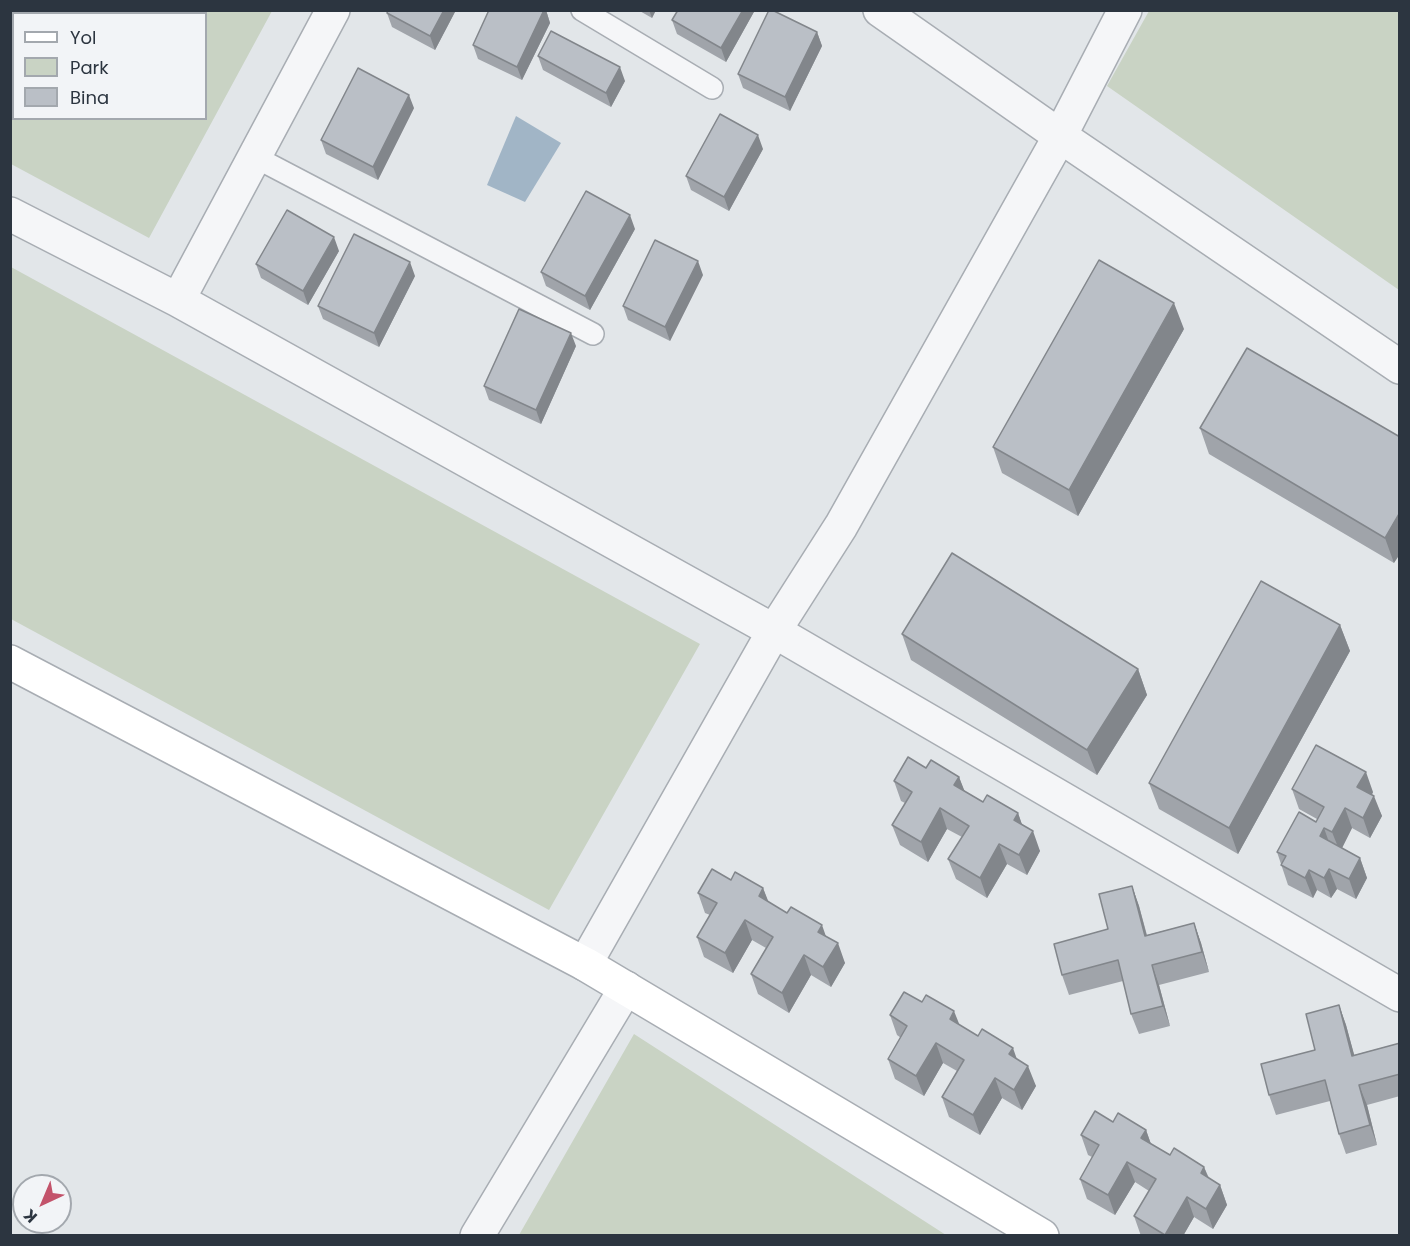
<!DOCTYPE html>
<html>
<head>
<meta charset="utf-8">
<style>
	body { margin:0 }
	#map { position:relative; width:1410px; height:1246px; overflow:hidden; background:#e2e6e9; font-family:Poppins,sans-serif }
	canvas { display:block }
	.frame { position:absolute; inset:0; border:12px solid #2c3540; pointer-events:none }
	.legend { position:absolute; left:12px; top:12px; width:195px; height:108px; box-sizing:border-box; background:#f2f4f7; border:2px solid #a3a8ae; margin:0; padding:8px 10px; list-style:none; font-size:18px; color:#2c3540 }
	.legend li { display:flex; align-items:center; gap:12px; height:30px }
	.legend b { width:30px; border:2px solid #a3a8ae }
	.north { position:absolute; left:12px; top:1174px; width:60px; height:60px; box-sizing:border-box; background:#f2f4f7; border:2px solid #a3a8ae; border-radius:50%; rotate:224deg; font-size:16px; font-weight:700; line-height:24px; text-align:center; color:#2c3540 }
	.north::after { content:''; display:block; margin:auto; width:21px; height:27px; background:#c3536b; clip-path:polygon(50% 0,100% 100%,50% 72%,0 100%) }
</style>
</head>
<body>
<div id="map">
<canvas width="1410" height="1246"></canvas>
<div class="frame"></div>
<ul class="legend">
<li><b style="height:8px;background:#fff"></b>Yol</li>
<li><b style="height:16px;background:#c9d3c4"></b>Park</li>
<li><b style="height:16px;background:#babfc6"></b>Bina</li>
</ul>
<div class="north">K</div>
</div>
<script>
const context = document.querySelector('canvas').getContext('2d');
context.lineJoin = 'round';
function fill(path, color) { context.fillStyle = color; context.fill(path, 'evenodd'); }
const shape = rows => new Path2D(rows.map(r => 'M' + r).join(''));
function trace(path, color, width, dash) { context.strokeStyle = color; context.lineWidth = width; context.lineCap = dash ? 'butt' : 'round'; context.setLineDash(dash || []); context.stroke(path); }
const green = shape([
	[10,11,272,11,149,238,11,164],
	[14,14,206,14,206,118,14,118],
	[1149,11,1399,11,1399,290,1107,86],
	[11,267,700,644,549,910,11,619],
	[634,1034,946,1235,519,1235]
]);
const water = shape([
	[516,116,561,143,525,202,487,185]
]);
const lane = shape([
	[582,10,712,88],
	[255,157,593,334]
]);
const street = shape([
	[880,10,1060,136,1400,367],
	[10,214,178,300,774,631,1400,995],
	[178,300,333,10],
	[585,964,774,631,841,526,1060,136,1125,10],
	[477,1236,626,988]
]);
const secondary = shape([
	[10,662,585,964,1042,1236]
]);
const wall = shape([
	[456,10,435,50,392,27,387,13],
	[489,10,546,10,550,23,522,80,478,59,473,45],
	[638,10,656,10,652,18],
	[755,10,726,62,677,34,672,20],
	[817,32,822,46,790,111,743,88,738,74],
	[538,56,625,81,611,107,543,70],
	[414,108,378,180,326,154,321,140],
	[763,149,729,211,691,190,686,176],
	[635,229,590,310,546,286,541,272],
	[339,251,308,305,261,278,256,264],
	[703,275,670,341,628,320,623,306],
	[415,276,379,347,323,319,318,306],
	[1184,329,1078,516,1002,473,993,447],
	[576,346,541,424,489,400,484,386],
	[1200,428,1400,437,1394,563,1209,454],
	[1340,625,1350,651,1238,854,1159,809,1149,783],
	[902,634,1138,669,1147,695,1097,775,911,660],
	[926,768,959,777,964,791,983,802,1018,813,1022,825,1040,851,1027,875,1007,864,987,898,956,879,948,859,962,837,947,829,928,862,900,845,892,825,905,803,901,801,894,781],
	[1292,789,1373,792,1372,795,1382,816,1370,838,1352,828,1342,848,1360,858,1367,878,1356,899,1337,889,1331,898,1317,890,1313,898,1288,885,1277,852,1316,822,1317,819,1299,809],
	[731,880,763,888,768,902,826,936,845,963,831,987,811,975,789,1013,758,994,751,974,766,948,752,940,733,973,704,957,697,937,710,915,705,913,698,893],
	[1132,886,1139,906,1147,935,1194,923,1201,943,1209,972,1159,985,1170,1026,1139,1034,1131,1014,1123,981,1069,995,1062,975,1108,929],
	[1339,1005,1346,1025,1354,1055,1400,1043,1400,1096,1367,1105,1377,1145,1346,1154,1339,1134,1330,1101,1276,1115,1269,1095,1315,1050],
	[890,1015,959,1025,1017,1059,1036,1086,1022,1110,1002,1098,980,1135,949,1117,942,1097,957,1071,943,1063,924,1096,895,1079,888,1059,901,1038,897,1035],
	[1113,1122,1146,1130,1151,1144,1170,1155,1204,1167,1209,1178,1220,1185,1227,1205,1213,1229,1194,1217,1183,1236,1141,1236,1134,1216,1149,1191,1135,1182,1115,1215,1087,1199,1080,1179,1092,1157,1088,1155,1081,1135]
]);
const shadedWall = shape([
	[444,10,456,10,435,50,430,36],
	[544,10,546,10,550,23,522,80,517,67],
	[649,10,656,10,652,18],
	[743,10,755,10,726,62,721,48],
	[817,32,822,46,790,111,785,97],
	[620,67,625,81,611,107,606,93],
	[409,95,414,108,378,180,373,167],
	[758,135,763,149,729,211,724,197],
	[630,215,635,229,590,310,585,296],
	[334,237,339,251,308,305,303,291],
	[698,261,703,275,670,341,665,327],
	[410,262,415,276,379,347,374,333],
	[1174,303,1184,329,1078,516,1069,490],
	[571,333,576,346,541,424,536,410],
	[1400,512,1400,554,1394,563,1385,538],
	[1340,625,1350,651,1238,854,1229,828],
	[1138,669,1147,695,1097,775,1087,750],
	[1366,772,1373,792,1365,807,1357,787],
	[959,777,967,797,954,785],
	[1374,796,1382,816,1370,838,1363,818],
	[940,808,947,829,928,862,921,842],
	[1345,808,1352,828,1340,852,1332,832],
	[1018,813,1025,833,1014,820],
	[1324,828,1331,848,1320,836],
	[1033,831,1040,851,1027,875,1019,855],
	[999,844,1007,864,987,898,980,878],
	[1360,858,1367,878,1356,899,1349,879],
	[1329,869,1337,889,1331,898,1324,878],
	[1309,870,1317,890,1313,898,1305,878],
	[1132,886,1139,906,1152,956,1145,936],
	[763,888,771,908,759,896],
	[745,920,752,940,733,973,725,953],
	[1194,923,1201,943,1209,972,1202,952],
	[822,925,829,945,818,932],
	[838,943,845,963,831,987,823,967],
	[804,955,811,975,789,1013,782,993],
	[1152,965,1159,985,1170,1026,1163,1006],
	[1339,1005,1346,1025,1360,1076,1352,1056],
	[954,1011,962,1031,950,1019],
	[936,1043,943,1063,924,1096,916,1076],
	[1013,1048,1020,1068,1009,1054],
	[1028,1066,1036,1086,1022,1110,1014,1090],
	[995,1078,1002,1098,980,1135,973,1115],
	[1359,1085,1367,1105,1377,1145,1370,1125],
	[1146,1130,1153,1150,1141,1138],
	[1127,1162,1135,1182,1115,1215,1108,1195],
	[1204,1167,1212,1187,1201,1173],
	[1220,1185,1227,1205,1213,1229,1206,1209],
	[1187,1197,1194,1217,1183,1236,1165,1236,1165,1235]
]);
const building = shape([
	[388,10,444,10,430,36,387,13,388,10],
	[489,10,544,10,517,67,473,45,489,10],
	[678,10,743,10,721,48,672,20,678,10],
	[769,10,772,10,817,32,785,97,738,74,769,10],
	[551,31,620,67,606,93,538,56,551,31],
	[358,68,409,95,373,167,321,140,358,68],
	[720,114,758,135,724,197,686,176,720,114],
	[586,191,630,215,585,296,541,272,586,191],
	[287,210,334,237,303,291,256,264,287,210],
	[354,234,410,262,374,333,318,306,354,234],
	[655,240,698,261,665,327,623,306,655,240],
	[1099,260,1174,303,1069,490,993,447,1099,260],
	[519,309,571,333,536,410,484,386,519,309],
	[1247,348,1400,437,1400,512,1385,538,1200,428,1247,348],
	[952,553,1138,669,1087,750,902,634,952,553],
	[1261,581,1340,625,1229,828,1149,783,1261,581],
	[1316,745,1366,772,1357,787,1374,796,1363,818,1345,808,1332,832,1324,828,1320,836,1360,858,1349,879,1329,869,1324,878,1309,870,1305,878,1281,865,1286,856,1277,852,1299,812,1316,822,1324,807,1292,789,1316,745],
	[908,757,926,768,931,760,959,777,954,785,983,802,987,795,1018,813,1014,820,1033,831,1019,855,999,844,980,878,948,859,969,826,940,808,921,842,892,825,912,792,894,781,908,757],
	[712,869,731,880,735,872,763,888,759,896,787,913,791,907,822,925,818,932,838,943,823,967,804,955,782,993,751,974,773,937,745,920,725,953,697,937,717,903,698,893,712,869],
	[1132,886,1145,936,1194,923,1202,952,1152,965,1163,1006,1131,1014,1118,960,1062,975,1054,944,1108,929,1099,894,1132,886],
	[904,992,922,1002,926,995,954,1011,950,1019,978,1036,982,1029,1013,1048,1009,1054,1028,1066,1014,1090,995,1078,973,1115,942,1097,964,1060,936,1043,916,1076,888,1059,907,1026,890,1015,904,992],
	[1339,1005,1352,1056,1400,1043,1400,1074,1359,1085,1370,1125,1339,1134,1325,1080,1269,1095,1261,1064,1315,1050,1306,1014,1339,1005],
	[1095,1111,1113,1122,1118,1113,1146,1130,1141,1138,1170,1155,1174,1148,1204,1167,1201,1173,1220,1185,1206,1209,1187,1197,1165,1235,1134,1216,1156,1179,1127,1162,1108,1195,1080,1179,1099,1145,1081,1135,1095,1111]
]);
fill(green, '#c9d3c4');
fill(water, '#a1b5c6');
trace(lane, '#a8adb3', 24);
trace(street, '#a8adb3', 36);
trace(secondary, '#a8adb3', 36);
trace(lane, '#f5f6f8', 21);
trace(street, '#f5f6f8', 33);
trace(secondary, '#fff', 33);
fill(wall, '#a0a4aa');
fill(shadedWall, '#82868b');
fill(building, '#babfc6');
trace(building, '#82868b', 1.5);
</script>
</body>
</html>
